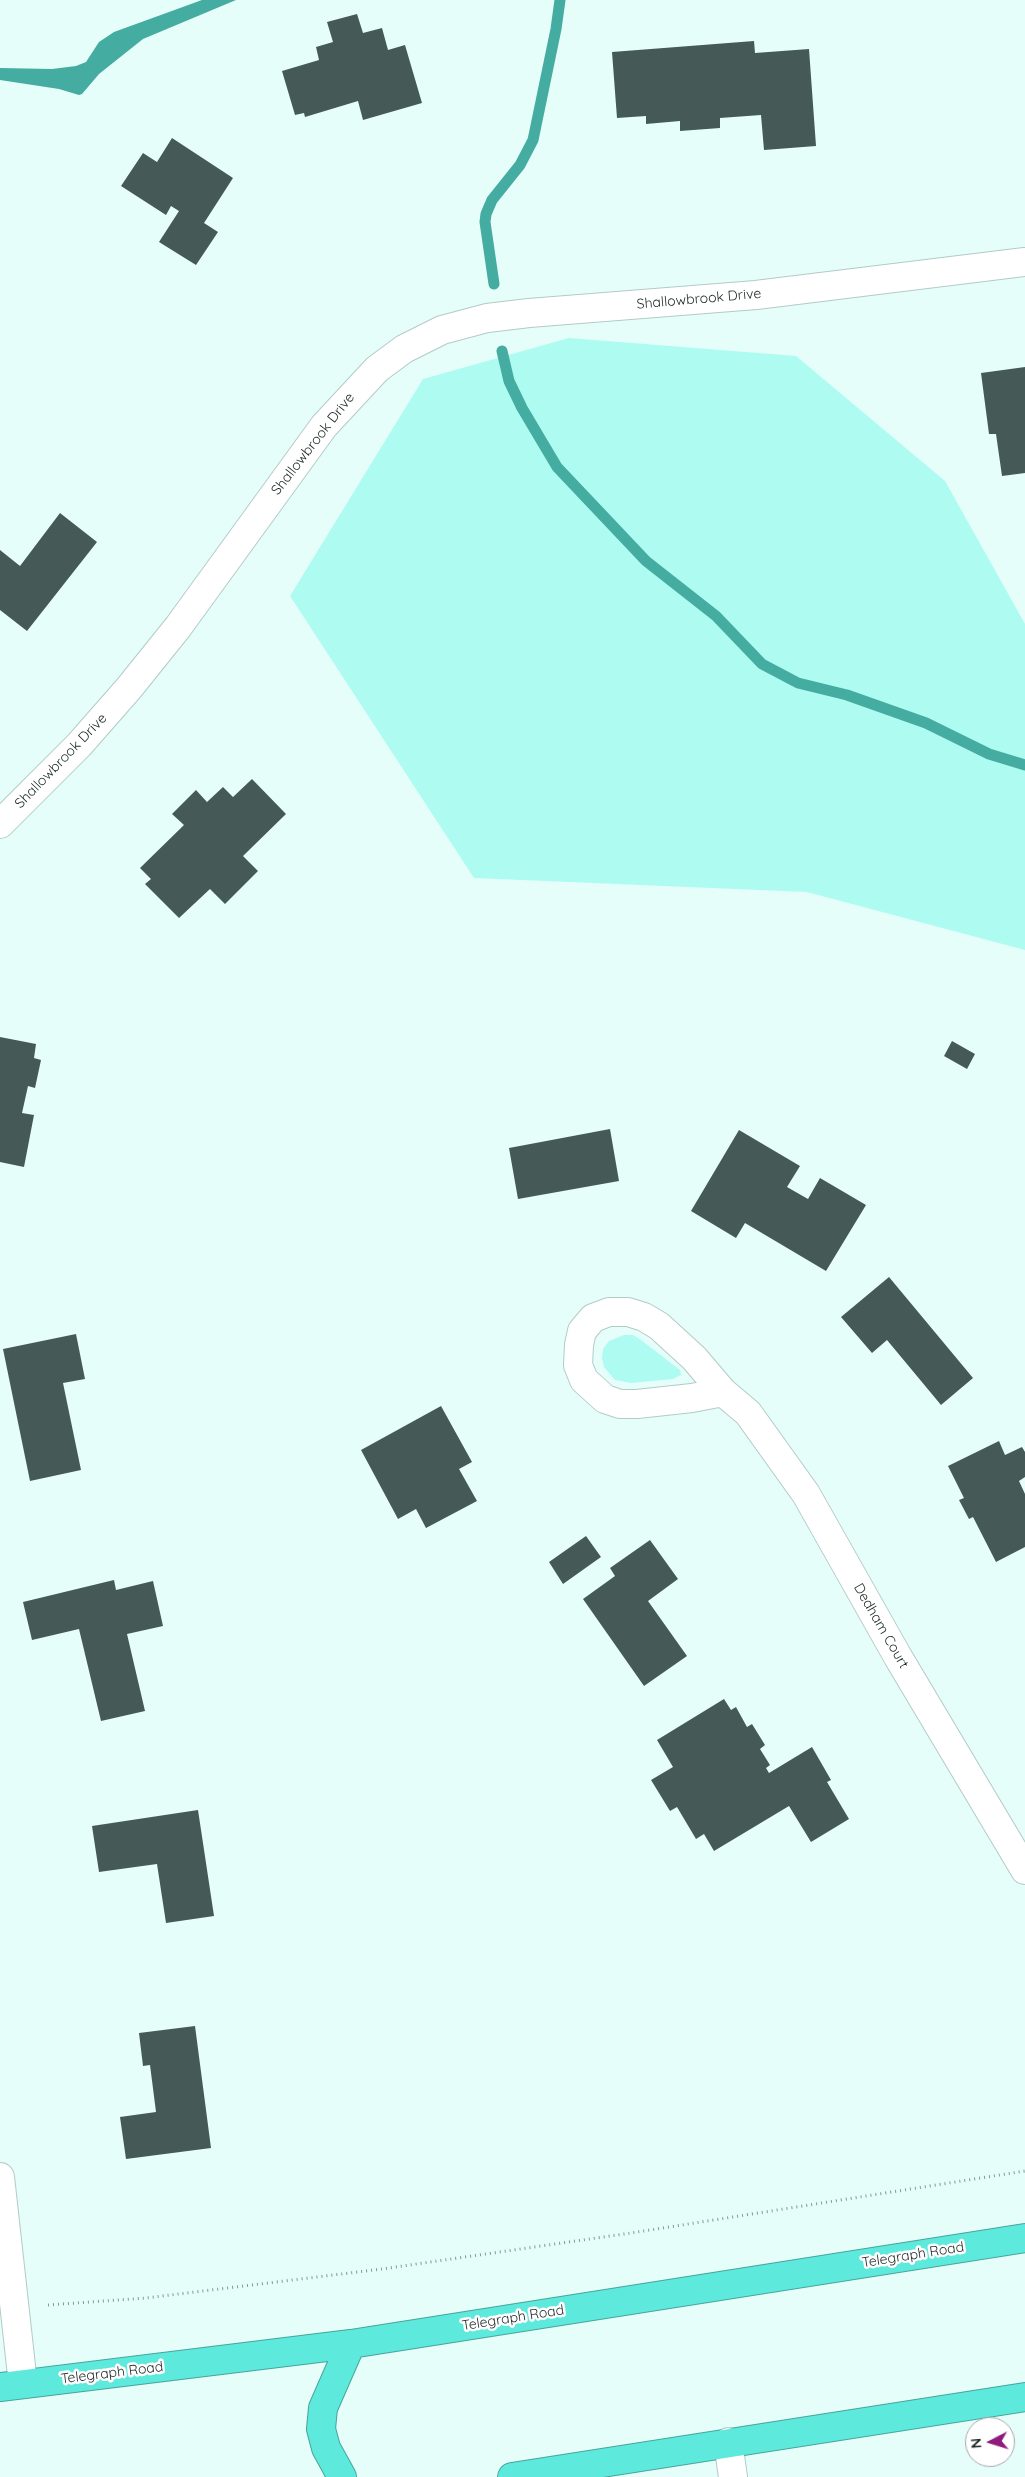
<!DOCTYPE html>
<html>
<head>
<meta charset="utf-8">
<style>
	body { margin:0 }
	#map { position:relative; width:1025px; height:2477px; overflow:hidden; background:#e5fefa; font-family:Quicksand,sans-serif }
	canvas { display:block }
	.north { position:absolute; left:965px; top:2417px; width:50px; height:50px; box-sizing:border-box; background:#fff; border:1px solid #a5a9a8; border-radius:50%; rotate:265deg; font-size:14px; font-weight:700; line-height:20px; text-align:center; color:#1e2726 }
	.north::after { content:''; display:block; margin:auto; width:18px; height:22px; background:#8f1b7c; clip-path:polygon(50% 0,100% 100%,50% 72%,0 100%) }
</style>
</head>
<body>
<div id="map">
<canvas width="1025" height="2477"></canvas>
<div class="north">N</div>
</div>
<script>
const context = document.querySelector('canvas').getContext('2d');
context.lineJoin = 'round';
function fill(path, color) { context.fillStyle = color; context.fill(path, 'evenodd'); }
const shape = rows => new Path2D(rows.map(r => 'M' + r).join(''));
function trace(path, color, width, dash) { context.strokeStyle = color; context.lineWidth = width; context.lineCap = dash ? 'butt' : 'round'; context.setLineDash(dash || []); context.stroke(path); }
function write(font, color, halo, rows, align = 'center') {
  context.font = font + ' Quicksand,sans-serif'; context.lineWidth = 5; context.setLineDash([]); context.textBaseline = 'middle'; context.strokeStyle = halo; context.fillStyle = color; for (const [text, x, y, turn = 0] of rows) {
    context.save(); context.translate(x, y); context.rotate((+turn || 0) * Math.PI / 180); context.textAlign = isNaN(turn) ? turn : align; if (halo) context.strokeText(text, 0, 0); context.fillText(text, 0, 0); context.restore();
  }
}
const green = shape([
	[569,338,796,356,945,481,1025,624,1025,950,807,892,474,878,290,596,423,379],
	[624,1335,633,1335,641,1340,680,1370,681,1375,673,1379,631,1383,615,1380,604,1367,602,1358,603,1349,609,1341]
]);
const water = shape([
	[202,0,236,0,143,39,99,74,82,94,79,95,59,89,0,80,0,68,52,69,76,66,86,62,99,42,114,32]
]);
const stream = shape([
	[494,284,485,222,486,214,492,200,520,165,533,140,556,29,560,0],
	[502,351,509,381,522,408,557,467,646,561,716,616,762,664,798,683,847,695,926,723,989,754,1025,765]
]);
const building = shape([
	[357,14,363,33,382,28,388,50,405,45,422,103,363,120,358,101,305,117,304,113,295,115,282,71,319,60,316,47,333,42,327,22],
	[754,41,755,53,809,49,816,146,764,150,761,115,720,118,720,128,680,131,680,121,646,124,646,116,617,118,612,52],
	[172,138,233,178,204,223,218,232,196,265,159,242,179,211,171,206,166,215,121,186,143,153,157,162],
	[1025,367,1025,473,1002,476,996,434,989,434,981,373],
	[60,513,97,542,27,631,0,610,0,550,20,566],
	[252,779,286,814,243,856,258,871,225,904,210,889,179,918,145,884,151,879,140,868,184,825,172,814,196,790,207,802,223,787,233,797],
	[0,1037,36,1044,34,1058,41,1060,35,1088,28,1086,22,1113,34,1115,24,1167,0,1162],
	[952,1041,975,1054,967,1069,944,1056],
	[610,1129,619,1181,518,1199,509,1148],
	[739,1130,800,1166,787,1187,808,1199,820,1178,866,1205,826,1271,745,1223,736,1238,691,1211],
	[889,1277,973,1378,941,1405,887,1340,872,1353,841,1317],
	[76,1334,85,1379,63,1383,81,1470,30,1481,3,1349],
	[441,1406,472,1462,459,1469,477,1501,426,1528,416,1509,398,1519,361,1450],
	[999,1441,1005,1455,1022,1447,1025,1452,1025,1477,1019,1481,1025,1494,1025,1547,996,1562,973,1517,969,1519,959,1500,964,1498,948,1466],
	[586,1536,601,1557,563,1584,549,1562],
	[650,1540,678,1579,648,1601,687,1656,644,1686,583,1599,615,1576,610,1568],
	[114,1580,116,1590,153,1581,163,1626,127,1634,145,1711,101,1721,79,1629,32,1640,23,1602],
	[724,1699,731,1710,736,1707,747,1727,752,1724,765,1745,760,1749,770,1765,766,1768,769,1773,812,1747,831,1780,827,1782,849,1819,811,1842,789,1806,714,1851,704,1834,696,1839,677,1807,670,1811,651,1780,673,1767,657,1740],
	[198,1810,214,1916,166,1923,157,1864,99,1872,92,1826],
	[195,2026,211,2148,126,2159,120,2117,156,2112,150,2065,143,2066,139,2033]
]);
const path = shape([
	[48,2305,146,2298,382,2269,631,2233,1025,2171]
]);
const minor = shape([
	[0,824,79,745,129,688,178,627,324,426,377,369,404,349,442,330,487,318,529,313,756,295,1025,262],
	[723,1392,692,1398,637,1404,620,1404,605,1399,584,1380,578,1365,579,1345,582,1331,593,1318,609,1312,628,1312,644,1317,659,1326,694,1358,723,1392,748,1413,806,1494,898,1657,1025,1870],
	[0,2177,23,2384],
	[728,2442,733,2477]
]);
const highway = shape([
	[0,2387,351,2344,1025,2238],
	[342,2477,326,2448,321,2429,323,2408,351,2344],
	[512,2477,1025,2397]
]);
const streetNames = [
	["Shallowbrook Drive",699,299,-5],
	["Shallowbrook Drive",313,444,-52],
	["Shallowbrook Drive",61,761,-46],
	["Dedham Court",881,1626,60],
	["Telegraph Road",913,2255,-9],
	["Telegraph Road",513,2318,-9],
	["Telegraph Road",112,2373,-7]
];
fill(green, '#aefbf1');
fill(water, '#45aca1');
trace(stream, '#45aca1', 11);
fill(building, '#455a57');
trace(minor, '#b3cbc7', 30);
trace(highway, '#47a59c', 30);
trace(path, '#869895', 3, [1, 4]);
trace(minor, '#fff', 28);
trace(highway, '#5de9db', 28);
write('14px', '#1e2726', '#fff', streetNames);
</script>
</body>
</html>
